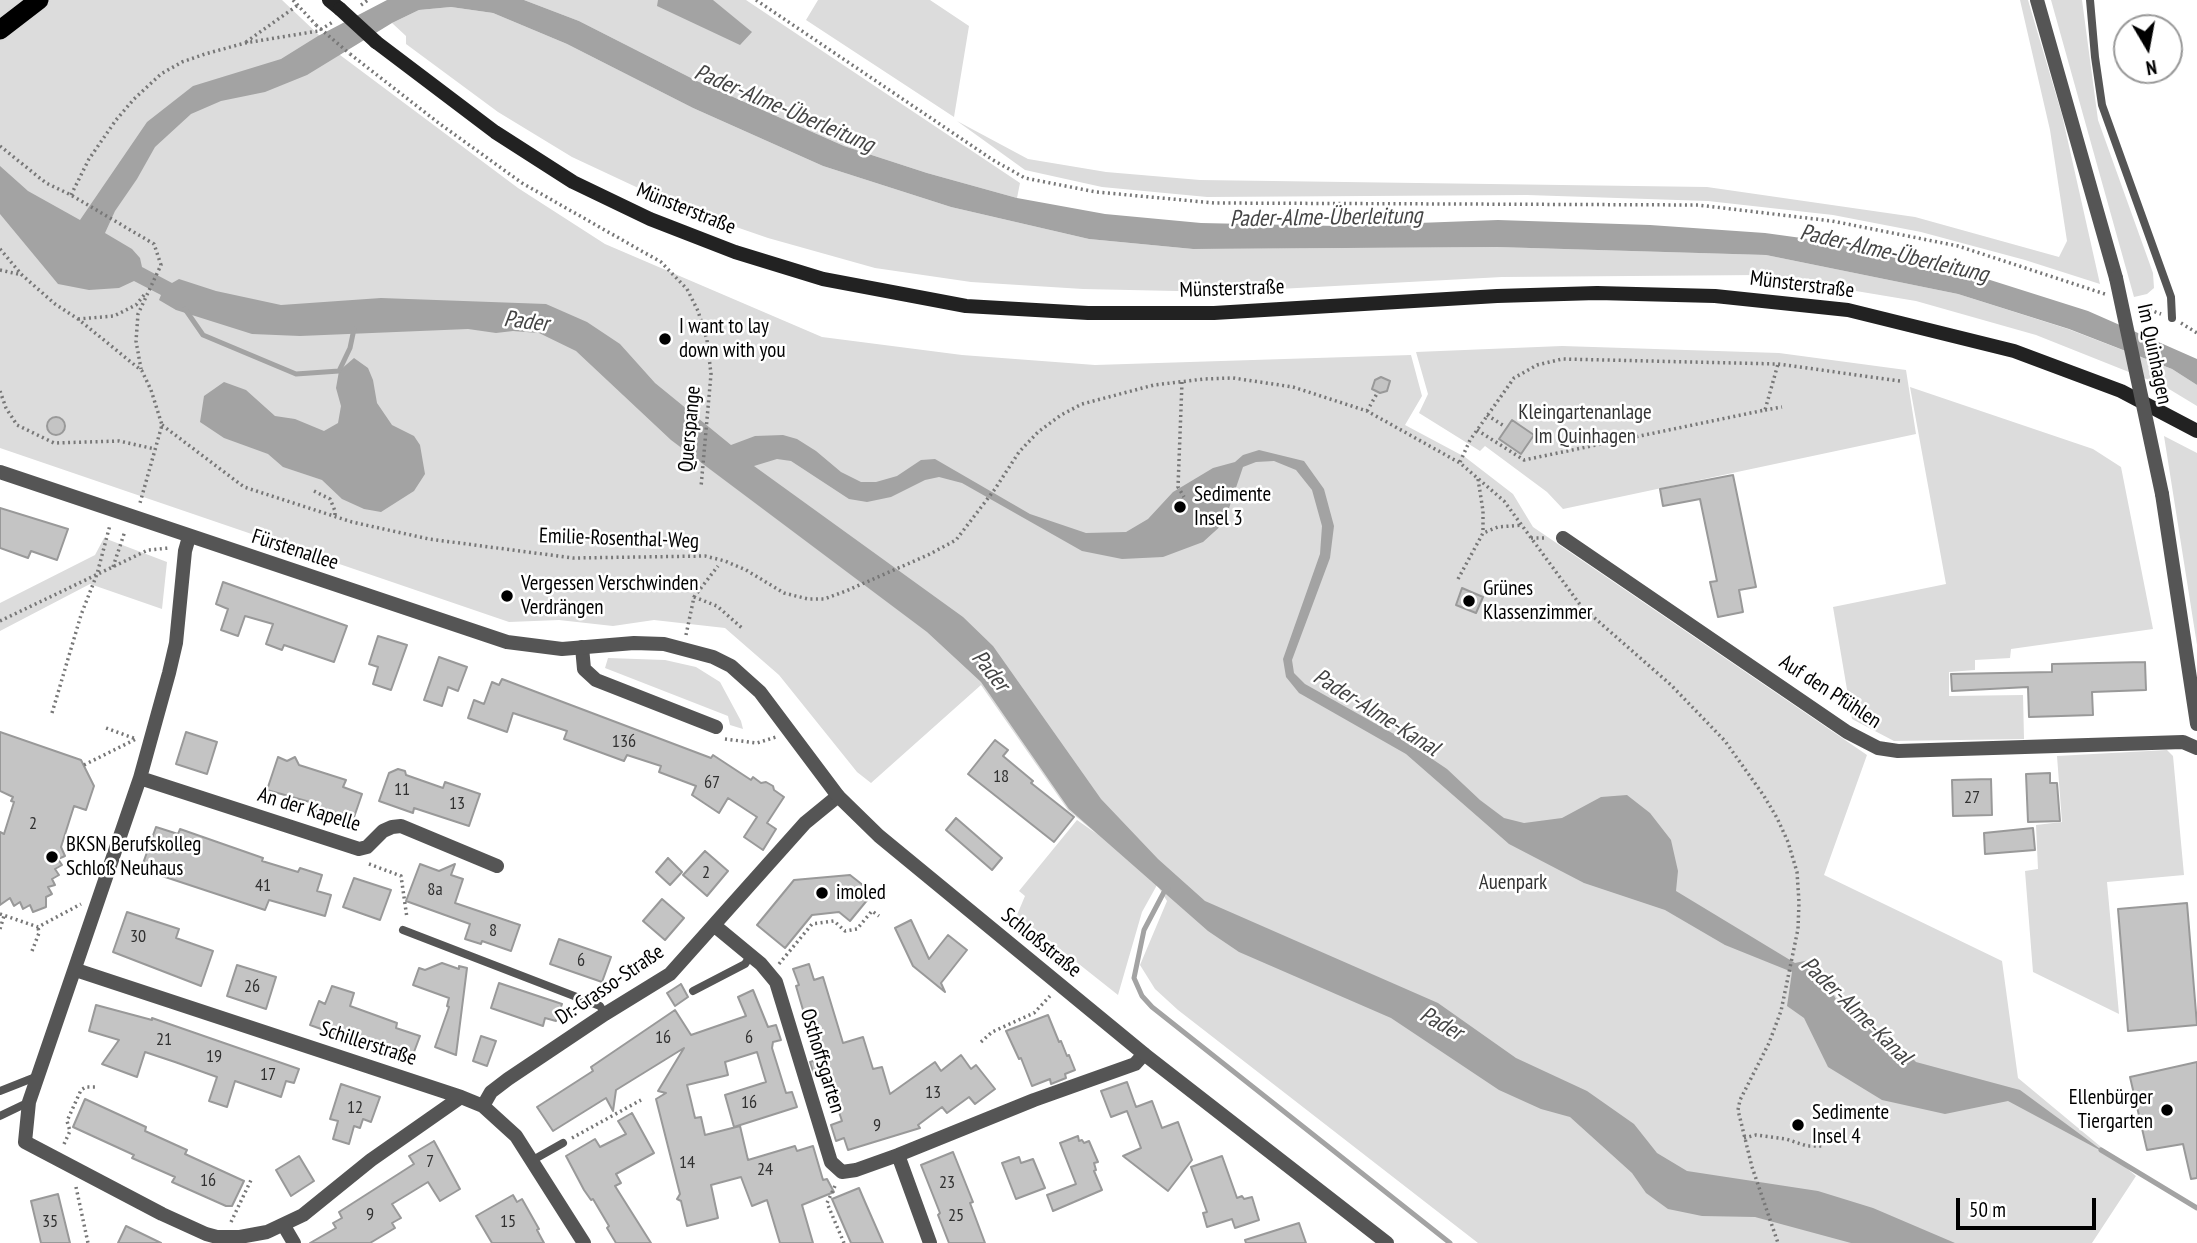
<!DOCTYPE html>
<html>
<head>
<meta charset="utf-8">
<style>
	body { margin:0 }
	#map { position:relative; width:2197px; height:1243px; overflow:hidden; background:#fff; font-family:"PT Sans Narrow",sans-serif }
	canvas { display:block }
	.north { position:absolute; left:2113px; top:14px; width:70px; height:70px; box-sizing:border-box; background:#fff; border:2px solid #999; border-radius:50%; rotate:170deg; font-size:19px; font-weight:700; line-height:28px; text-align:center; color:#000 }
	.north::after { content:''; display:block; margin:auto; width:24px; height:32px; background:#000; clip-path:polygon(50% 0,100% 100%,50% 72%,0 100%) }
	.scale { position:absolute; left:1956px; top:1198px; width:140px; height:32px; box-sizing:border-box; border:4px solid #000; border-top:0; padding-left:9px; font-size:21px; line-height:24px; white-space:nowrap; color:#000; -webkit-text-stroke:5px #fff; paint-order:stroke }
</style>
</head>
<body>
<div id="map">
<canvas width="2197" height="1243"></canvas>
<div class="north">N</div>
<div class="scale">50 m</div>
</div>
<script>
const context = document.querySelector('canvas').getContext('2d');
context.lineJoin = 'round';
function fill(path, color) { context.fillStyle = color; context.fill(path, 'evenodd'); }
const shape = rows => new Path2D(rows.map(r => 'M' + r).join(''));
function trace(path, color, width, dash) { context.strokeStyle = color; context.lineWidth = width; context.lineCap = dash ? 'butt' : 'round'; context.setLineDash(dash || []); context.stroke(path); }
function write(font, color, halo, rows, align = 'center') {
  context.font = font + ' "PT Sans Narrow",sans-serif'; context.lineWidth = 5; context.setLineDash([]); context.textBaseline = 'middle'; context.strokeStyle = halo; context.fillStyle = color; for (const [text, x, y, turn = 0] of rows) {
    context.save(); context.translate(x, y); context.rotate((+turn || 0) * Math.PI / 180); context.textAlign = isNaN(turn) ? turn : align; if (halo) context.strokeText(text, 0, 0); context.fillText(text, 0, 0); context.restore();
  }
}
const green = shape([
	[0,0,282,0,340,55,518,188,605,244,822,337,962,355,1095,365,1411,355,1422,396,1405,425,1465,457,1513,494,1533,527,1867,755,1824,875,2002,961,2018,1078,2136,1176,2092,1243,1478,1243,1178,1010,1155,989,1140,965,1167,901,1157,885,1142,912,1118,995,1017,915,1025,896,1019,891,1077,820,1097,834,1068,810,981,685,871,783,857,772,779,675,725,628,654,620,613,626,559,620,509,622,0,448],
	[524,0,746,0,1020,183,1017,198,927,173,844,146,697,81,579,21],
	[818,0,930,0,969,26,954,117,806,20],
	[2020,0,2028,0,2062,115,2100,284,2025,260,1921,232,1833,215,1708,201,1527,195,1207,197,1102,187,1025,170,957,121,1028,159,1106,172,1200,180,1707,187,1915,217,2059,257,2067,241,2050,130],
	[2051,0,2082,0,2098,120,2153,273,2154,288,2147,294,2134,297],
	[451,7,493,13,567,44,693,108,823,166,951,207,1089,239,1193,249,1497,247,1766,255,1958,294,2068,329,2172,369,2197,385,2197,406,2164,386,2036,335,1916,301,1760,275,1502,277,1223,292,1083,289,971,282,875,268,768,238,681,208,572,157,498,112,406,44,406,36,392,23,419,10],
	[1562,346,1779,353,1906,370,1916,434,1563,509,1547,492,1485,446,1480,451,1419,413,1428,394,1416,352],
	[1910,387,2093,449,2121,467,2153,629,2011,649,2010,658,1975,660,1975,670,1949,672,1949,696,2023,695,2024,739,1894,741,1852,719,1833,607,1946,584],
	[2164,436,2197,453,2197,645],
	[104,538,167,562,162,609,90,584,0,631,0,603,95,555],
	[608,658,665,660,696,667,720,682,741,721,743,729,730,725,728,716,605,668],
	[2167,750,2173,756,2184,875,2107,882,2119,1014,2033,972,2025,871,2038,869,2036,825,2062,822,2057,756]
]);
const water = shape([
	[387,0,524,0,579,21,697,81,844,146,927,173,1017,198,1105,214,1201,223,1338,226,1498,220,1650,225,1765,233,1838,243,1946,266,2088,311,2197,359,2197,385,2172,369,2069,329,1958,294,1766,255,1497,247,1193,249,1089,239,951,207,823,166,693,108,567,44,493,13,451,7,419,10,392,23,307,75,265,92,221,101,191,114,155,147,137,179,115,211,105,233,132,249,140,258,142,267,172,283,179,279,216,291,281,305,381,298,546,304,587,322,620,344,655,383,731,445,755,436,783,435,797,439,816,451,841,472,861,482,876,482,897,476,921,460,935,459,1030,514,1086,533,1126,532,1148,519,1173,492,1213,468,1235,462,1243,455,1259,450,1304,461,1324,489,1334,526,1330,558,1292,660,1294,673,1305,684,1401,738,1447,769,1480,800,1504,818,1524,823,1562,818,1601,797,1627,795,1650,813,1671,840,1678,871,1676,891,1795,963,1814,959,1837,1001,1853,1019,1892,1037,1916,1062,2020,1090,2107,1154,2008,1101,1945,1114,1882,1100,1828,1067,1804,1018,1787,1006,1792,972,1725,945,1665,910,1584,883,1509,844,1406,754,1299,693,1286,677,1283,659,1320,554,1322,526,1312,490,1296,470,1274,461,1256,462,1243,467,1224,523,1203,542,1163,557,1122,559,1082,551,962,483,939,477,925,480,891,497,867,502,849,499,791,461,777,459,754,466,963,617,993,646,1101,799,1158,859,1205,901,1438,1003,1516,1058,1587,1091,1634,1124,1657,1153,1687,1171,1818,1191,1873,1208,1955,1243,1851,1243,1755,1217,1702,1216,1668,1209,1646,1193,1632,1173,1570,1117,1541,1109,1499,1090,1391,1018,1239,952,1208,931,1069,809,981,682,927,632,671,440,576,351,539,333,513,331,496,333,468,329,300,336,252,334,176,310,159,300,161,295,134,281,119,288,89,290,58,284,0,214,0,166,28,191,80,220,147,122,193,86,281,59,318,36],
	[658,0,713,0,752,32,740,45,657,6],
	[354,358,368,368,373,380,377,403,392,425,414,436,420,445,425,474,414,491,381,512,364,509,342,499,322,480,283,467,268,454,224,438,200,422,204,396,224,382,246,390,275,416,295,419,324,431,338,423,341,406,336,388,339,371]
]);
const stream = shape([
	[185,309,203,335,296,374,339,371,350,348,354,329],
	[1168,889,1164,892,1144,930,1134,978,1142,996,1152,1007,1450,1243],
	[2101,1150,2197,1208]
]);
const building = shape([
	[1381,377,1390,381,1387,391,1380,393,1372,389,1375,380,1381,377],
	'47 426a9 9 0 1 1 18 0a9 9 0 1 1-18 0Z',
	[1512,420,1534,435,1521,454,1499,439,1512,420],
	[1733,475,1756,587,1739,590,1743,612,1718,617,1710,582,1717,581,1700,499,1663,506,1660,489,1733,475],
	[0,508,68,529,57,560,31,551,28,558,0,548,0,508],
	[223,582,347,626,334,662,284,645,282,650,266,644,273,624,245,616,238,636,221,630,228,609,216,604,223,582],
	[1462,588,1483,597,1476,613,1456,605,1462,588],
	[378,636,407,645,391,690,373,684,378,667,369,664,378,636],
	[439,657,467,667,458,691,448,687,442,706,424,700,439,657],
	[2145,662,2146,690,2092,692,2093,715,2029,717,2028,687,1952,691,1951,674,2052,672,2052,664,2145,662],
	[502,679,711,758,713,755,751,780,753,777,761,783,766,782,773,786,774,790,784,797,767,823,776,829,763,850,744,837,757,817,728,798,719,813,692,795,696,786,659,772,661,766,627,755,624,761,564,739,567,731,513,713,507,732,468,718,474,700,484,704,492,682,499,685,502,679],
	[0,732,81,760,94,786,86,810,74,806,61,847,65,856,58,859,62,865,55,869,59,875,52,879,55,885,48,887,52,894,46,897,46,907,33,912,30,905,23,909,20,902,14,906,10,898,0,905,0,832,4,834,14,802,11,801,13,797,0,791,0,732],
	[186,732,217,742,207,774,176,764,186,732],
	[995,740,1008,750,1003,756,1033,781,1031,783,1074,817,1054,842,968,774,995,740],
	[278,757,287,761,295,757,299,765,346,780,343,787,362,794,352,823,315,811,317,804,267,790,278,757],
	[398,769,405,771,406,775,443,788,445,782,480,794,469,826,414,808,413,813,379,801,389,773,398,769],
	[2050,773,2050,783,2057,783,2060,821,2028,822,2026,774,2050,773],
	[1991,779,1992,815,1953,816,1952,780,1991,779],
	[956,818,1002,858,992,870,946,830,956,818],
	[156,827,178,834,180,829,263,858,262,861,298,872,300,868,322,875,317,891,331,895,325,916,269,900,265,910,141,869,156,827],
	[2033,828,2035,850,1985,854,1984,833,2033,828],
	[705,851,728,871,707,896,683,875,705,851],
	[668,858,682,872,670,885,656,872,668,858],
	[420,864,439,871,455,864,451,875,463,879,455,903,520,925,511,951,482,941,481,944,465,939,470,924,406,901,420,864],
	[850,875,873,893,850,921,839,912,812,915,785,948,757,925,794,880,850,875],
	[354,878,391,890,380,920,343,907,354,878],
	[662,899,684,918,665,940,643,921,662,899],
	[2187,903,2197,1025,2128,1031,2118,909,2187,903],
	[127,912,179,929,176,938,213,951,201,986,113,952,127,912],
	[911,920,929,959,948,935,967,950,941,983,945,992,913,966,895,928,911,920],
	[559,939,611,957,602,982,550,964,559,939],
	[442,963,459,969,459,966,467,968,456,1055,435,1047,449,1007,447,1006,449,998,413,985,419,968,425,970,442,963],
	[809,964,814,980,823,977,843,1043,863,1037,873,1069,882,1067,890,1094,935,1062,941,1071,961,1055,971,1069,976,1065,995,1089,975,1104,969,1097,947,1113,942,1107,918,1125,920,1128,848,1150,844,1138,836,1141,831,1125,842,1121,826,1074,815,1077,810,1062,822,1058,811,1026,808,1027,796,986,799,985,793,969,809,964],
	[237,965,276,977,266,1009,227,996,237,965],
	[499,983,562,1004,556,1021,545,1018,543,1026,491,1008,499,983],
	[681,984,688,997,675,1006,667,993,681,984],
	[332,986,354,993,350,1006,386,1019,397,1023,396,1028,420,1036,411,1060,379,1049,381,1043,352,1033,349,1039,310,1025,319,1001,325,1004,332,986],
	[753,990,768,1027,776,1025,781,1040,773,1042,772,1048,786,1093,792,1092,797,1107,734,1127,725,1095,766,1082,757,1052,725,1062,728,1075,687,1085,691,1101,695,1118,701,1117,705,1135,740,1126,748,1160,795,1146,797,1151,813,1146,823,1180,827,1179,834,1192,802,1205,813,1243,780,1243,767,1200,752,1206,741,1177,711,1185,718,1218,687,1226,681,1201,677,1199,680,1194,656,1099,666,1093,658,1091,684,1048,616,1090,613,1111,606,1098,553,1131,537,1107,593,1071,591,1067,675,1010,691,1035,746,1016,738,997,753,990],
	[96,1005,152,1020,152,1018,299,1069,294,1083,286,1081,281,1097,235,1081,227,1107,209,1101,217,1077,175,1062,145,1052,137,1077,102,1064,119,1040,89,1031,96,1005],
	[1048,1015,1059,1042,1061,1041,1067,1056,1069,1055,1075,1070,1065,1074,1066,1078,1051,1084,1050,1079,1032,1086,1021,1058,1019,1059,1006,1031,1048,1015],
	[481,1036,496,1041,487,1066,473,1061,481,1036],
	[2197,1062,2197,1178,2191,1179,2183,1144,2147,1150,2130,1077,2197,1062],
	[1127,1082,1136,1107,1152,1101,1162,1128,1178,1122,1192,1160,1168,1191,1123,1156,1141,1148,1127,1111,1111,1117,1101,1091,1127,1082],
	[341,1084,380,1097,371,1122,363,1119,360,1128,354,1126,349,1144,333,1139,338,1121,330,1119,341,1084],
	[85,1099,146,1127,145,1131,187,1150,185,1154,244,1181,232,1206,226,1206,172,1182,175,1177,132,1158,134,1155,73,1127,85,1099],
	[632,1113,654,1153,616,1174,621,1183,615,1186,651,1243,616,1243,607,1228,609,1226,593,1199,591,1200,584,1190,566,1156,595,1139,600,1147,626,1134,618,1121,632,1113],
	[1078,1136,1079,1141,1082,1140,1084,1143,1089,1141,1098,1162,1094,1163,1096,1170,1094,1171,1102,1190,1053,1211,1047,1195,1076,1184,1060,1143,1078,1136],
	[434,1141,460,1189,440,1201,428,1182,392,1204,401,1218,392,1223,395,1228,370,1243,310,1243,336,1228,333,1223,342,1218,339,1212,414,1164,409,1156,434,1141],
	[953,1152,973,1202,970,1203,985,1243,949,1243,938,1215,940,1213,921,1165,953,1152],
	[299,1156,314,1181,291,1196,276,1170,299,1156],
	[1222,1156,1237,1198,1242,1196,1244,1199,1252,1197,1259,1220,1235,1228,1232,1219,1207,1227,1203,1213,1207,1212,1191,1167,1222,1156],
	[1019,1157,1021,1163,1033,1159,1045,1188,1016,1199,1002,1163,1019,1157],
	[859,1188,865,1202,883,1243,851,1243,832,1199,859,1188],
	[58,1194,70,1243,41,1243,31,1201,58,1194],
	[513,1195,517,1202,522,1199,539,1229,537,1230,544,1243,492,1243,476,1216,513,1195],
	[1299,1223,1306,1243,1246,1243,1245,1240,1299,1223],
	[126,1226,161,1243,118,1243,126,1226]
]);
const path = shape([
	[293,0,316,25],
	[756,0,993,160,1025,178,1096,192,1215,203,1698,205,1832,221,1958,246,2105,294],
	[361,5,368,0],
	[246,42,298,5],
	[350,54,440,124,522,183,661,262,687,289,698,311,707,340,711,374,701,487],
	[0,146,46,183,71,195,154,244,161,265,138,314,136,341,141,369],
	[71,195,89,159,116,120,134,99,161,74,182,62,205,54,245,43,318,31,333,22],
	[0,249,22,275,55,304,78,319,142,371,151,390,162,425,140,503],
	[0,270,22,275],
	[2139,306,2161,314],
	[78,319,114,316,136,305,144,295],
	[2181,323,2197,333],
	[1182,382,1178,487,1184,497],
	[0,391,6,408,17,425,54,443,119,441,155,449],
	[1765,410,1782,407],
	[1367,411,1378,392],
	[1487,415,1504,426],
	[162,425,244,487,352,522,429,539,573,558,705,556,725,561,746,570,784,593,808,599,824,599,846,591,928,555,956,540,995,489,1019,452,1038,432,1061,415,1082,404,1154,385,1204,379,1233,378,1293,387,1367,411,1460,463,1504,501,1581,606,1671,685,1725,741,1764,796,1777,818,1788,842,1797,872,1799,902,1798,929,1781,1011,1769,1043,1740,1100,1738,1110,1752,1167,1778,1243],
	[1477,430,1524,460,1765,410,1778,364],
	[1460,462,1470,440,1514,378,1537,365,1562,359,1778,364,1900,381],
	[1478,479,1483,511,1483,533],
	[314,491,330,499,335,511,335,517],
	[1531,538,1547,538],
	[113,567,125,531],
	[1458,579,1483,533,1498,527,1523,525],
	[694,597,717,606,742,628],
	[0,621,148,550,169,548],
	[686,635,694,597,718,566],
	[52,713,81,615,97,574,110,525],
	[725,739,757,743,776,737],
	[84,765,136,739,106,728],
	[369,864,401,876,407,918],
	[0,914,38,927,81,904],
	[0,929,4,916],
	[32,951,39,933,38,927],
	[779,964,812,924,834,921,845,931,857,929,872,911,879,916],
	[981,1042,992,1032,1034,1013,1050,996],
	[572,1138,641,1100],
	[1744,1138,1756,1135,1786,1139,1807,1146,1823,1146],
	[64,1144,70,1131,67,1121,81,1090,86,1087,97,1087],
	[835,1186,827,1203,844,1243],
	[76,1187,88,1243],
	[231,1222,251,1180]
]);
const service = shape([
	[2090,0,2095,57,2102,105,2171,297,2172,318],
	[403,930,600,1006,605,1014],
	[693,991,745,964,751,955],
	[0,1091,38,1076],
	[0,1116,29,1102],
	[533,1160,563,1143]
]);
const minor = shape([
	[2037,0,2116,278],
	[2162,494,2197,724],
	[189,537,185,551,176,643,169,673,140,778,29,1102,25,1142,162,1214,206,1234,217,1237,240,1237,267,1232,303,1215,371,1160,461,1097],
	[1563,538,1847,732,1878,748,1898,751,2183,742,2197,748],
	[582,647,584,669,596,680,716,727],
	[140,778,359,849,367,847,383,831,392,827,401,826,497,866],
	[715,926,761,964,776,982,831,1162,842,1172,856,1170,898,1155,1034,1100,1135,1064,1144,1054],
	[76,970,461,1097,483,1106,516,1136,584,1243],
	[483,1106,491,1092,508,1079,605,1014,670,974,805,823,838,796],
	[898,1155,930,1243],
	[284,1226,294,1243]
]);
const tertiary = shape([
	[0,472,507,642,562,649,634,643,664,644,713,657,731,666,760,692,838,796,879,836,1144,1054,1387,1243]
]);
const secondary = shape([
	[329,0,340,9],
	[376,42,495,132,573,182,650,219,735,252,823,279,966,306,1088,313,1214,313,1497,296,1597,293,1715,296,1848,310,2014,351,2121,391,2197,431]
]);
const trunk = shape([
	[0,30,39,0]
]);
const pathBridge = shape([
	[316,25,350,54]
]);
const minorBridge = shape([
	[2116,278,2162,494]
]);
const secondaryBridge = shape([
	[340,9,376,42]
]);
const markers = [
	[665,339,7,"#000"],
	[1180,507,7,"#000"],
	[507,596,7,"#000"],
	[1469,601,7,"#000"],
	[52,857,7,"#000"],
	[822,893,7,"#000"],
	[2167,1110,7,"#000"],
	[1798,1125,7,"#000"]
];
const numberNames = [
	["136",624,742],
	["18",1001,777],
	["67",712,783],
	["11",402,790],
	["27",1972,798],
	["13",457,804],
	["2",33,824],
	["2",706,873],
	["41",263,886],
	["8a",435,890],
	["8",493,931],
	["30",138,937],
	["6",581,961],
	["26",252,987],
	["16",663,1038],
	["6",749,1038],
	["21",164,1040],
	["19",214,1057],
	["17",268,1075],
	["13",933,1093],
	["16",749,1103],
	["12",355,1108],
	["9",877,1126],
	["7",430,1162],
	["14",687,1163],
	["24",765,1170],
	["16",208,1181],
	["23",947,1183],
	["9",370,1215],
	["25",956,1216],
	["35",50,1222],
	["15",508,1222]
];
const streetNames = [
	["Münsterstraße",686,209,22],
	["Münsterstraße",1802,285,7],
	["Münsterstraße",1232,289,-2],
	["Im Quinhagen",2154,354,78],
	["Querspange",690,429,-85],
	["Emilie-Rosenthal-Weg",619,539,2],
	["Fürstenallee",295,550,18],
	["Auf den Pfühlen",1830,692,33],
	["An der Kapelle",309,810,17],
	["Schloßstraße",1041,943,39],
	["Dr.-Grasso-Straße",610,985,-34],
	["Schillerstraße",368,1044,18],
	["Osthoffsgarten",822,1061,73]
];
const poiNames = [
	["I want to lay",679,327],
	["down with you",679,351],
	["Sedimente",1194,495],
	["Insel 3",1194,519],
	["Vergessen Verschwinden",521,584],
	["Verdrängen",521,608],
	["Grünes",1483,589],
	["Klassenzimmer",1483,613],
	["BKSN Berufskolleg",66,845],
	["Schloß Neuhaus",66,869],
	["imoled",836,893],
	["Ellenbürger",2153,1098,"right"],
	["Tiergarten",2153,1122,"right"],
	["Sedimente",1812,1113],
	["Insel 4",1812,1137]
];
const parkNames = [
	["Kleingartenanlage",1585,413],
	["Im Quinhagen",1585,437],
	["Auenpark",1513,883]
];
const waterNames = [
	["Pader-Alme-Überleitung",784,109,23],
	["Pader-Alme-Überleitung",1326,218,-1],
	["Pader-Alme-Überleitung",1894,254,13],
	["Pader",526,322,7],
	["Pader",990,671,51],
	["Pader-Alme-Kanal",1376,713,32],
	["Pader-Alme-Kanal",1856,1011,44],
	["Pader",1441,1024,29]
];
fill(green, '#dcdcdc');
fill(water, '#a3a3a3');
trace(stream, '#a3a3a3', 5);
fill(building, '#c4c4c4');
trace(building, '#999', 2);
trace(trunk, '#dbdbdb', 23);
trace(path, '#777', 3.5, [2, 3.5]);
trace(service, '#555', 8);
trace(minor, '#555', 14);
trace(tertiary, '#555', 14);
trace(secondary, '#222', 14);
trace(trunk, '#000', 19);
trace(pathBridge, '#777', 3.5, [2, 3.5]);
trace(minorBridge, '#555', 14);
trace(secondaryBridge, '#222', 14);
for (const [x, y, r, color] of markers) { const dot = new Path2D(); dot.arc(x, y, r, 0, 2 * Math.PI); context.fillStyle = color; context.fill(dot); trace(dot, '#fff', 2.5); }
write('18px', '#313131', null, numberNames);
write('21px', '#000', '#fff', streetNames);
write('21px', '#000', '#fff', poiNames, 'left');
write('21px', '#333', '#fff', parkNames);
write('italic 23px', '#444', '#fff', waterNames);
</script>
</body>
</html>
